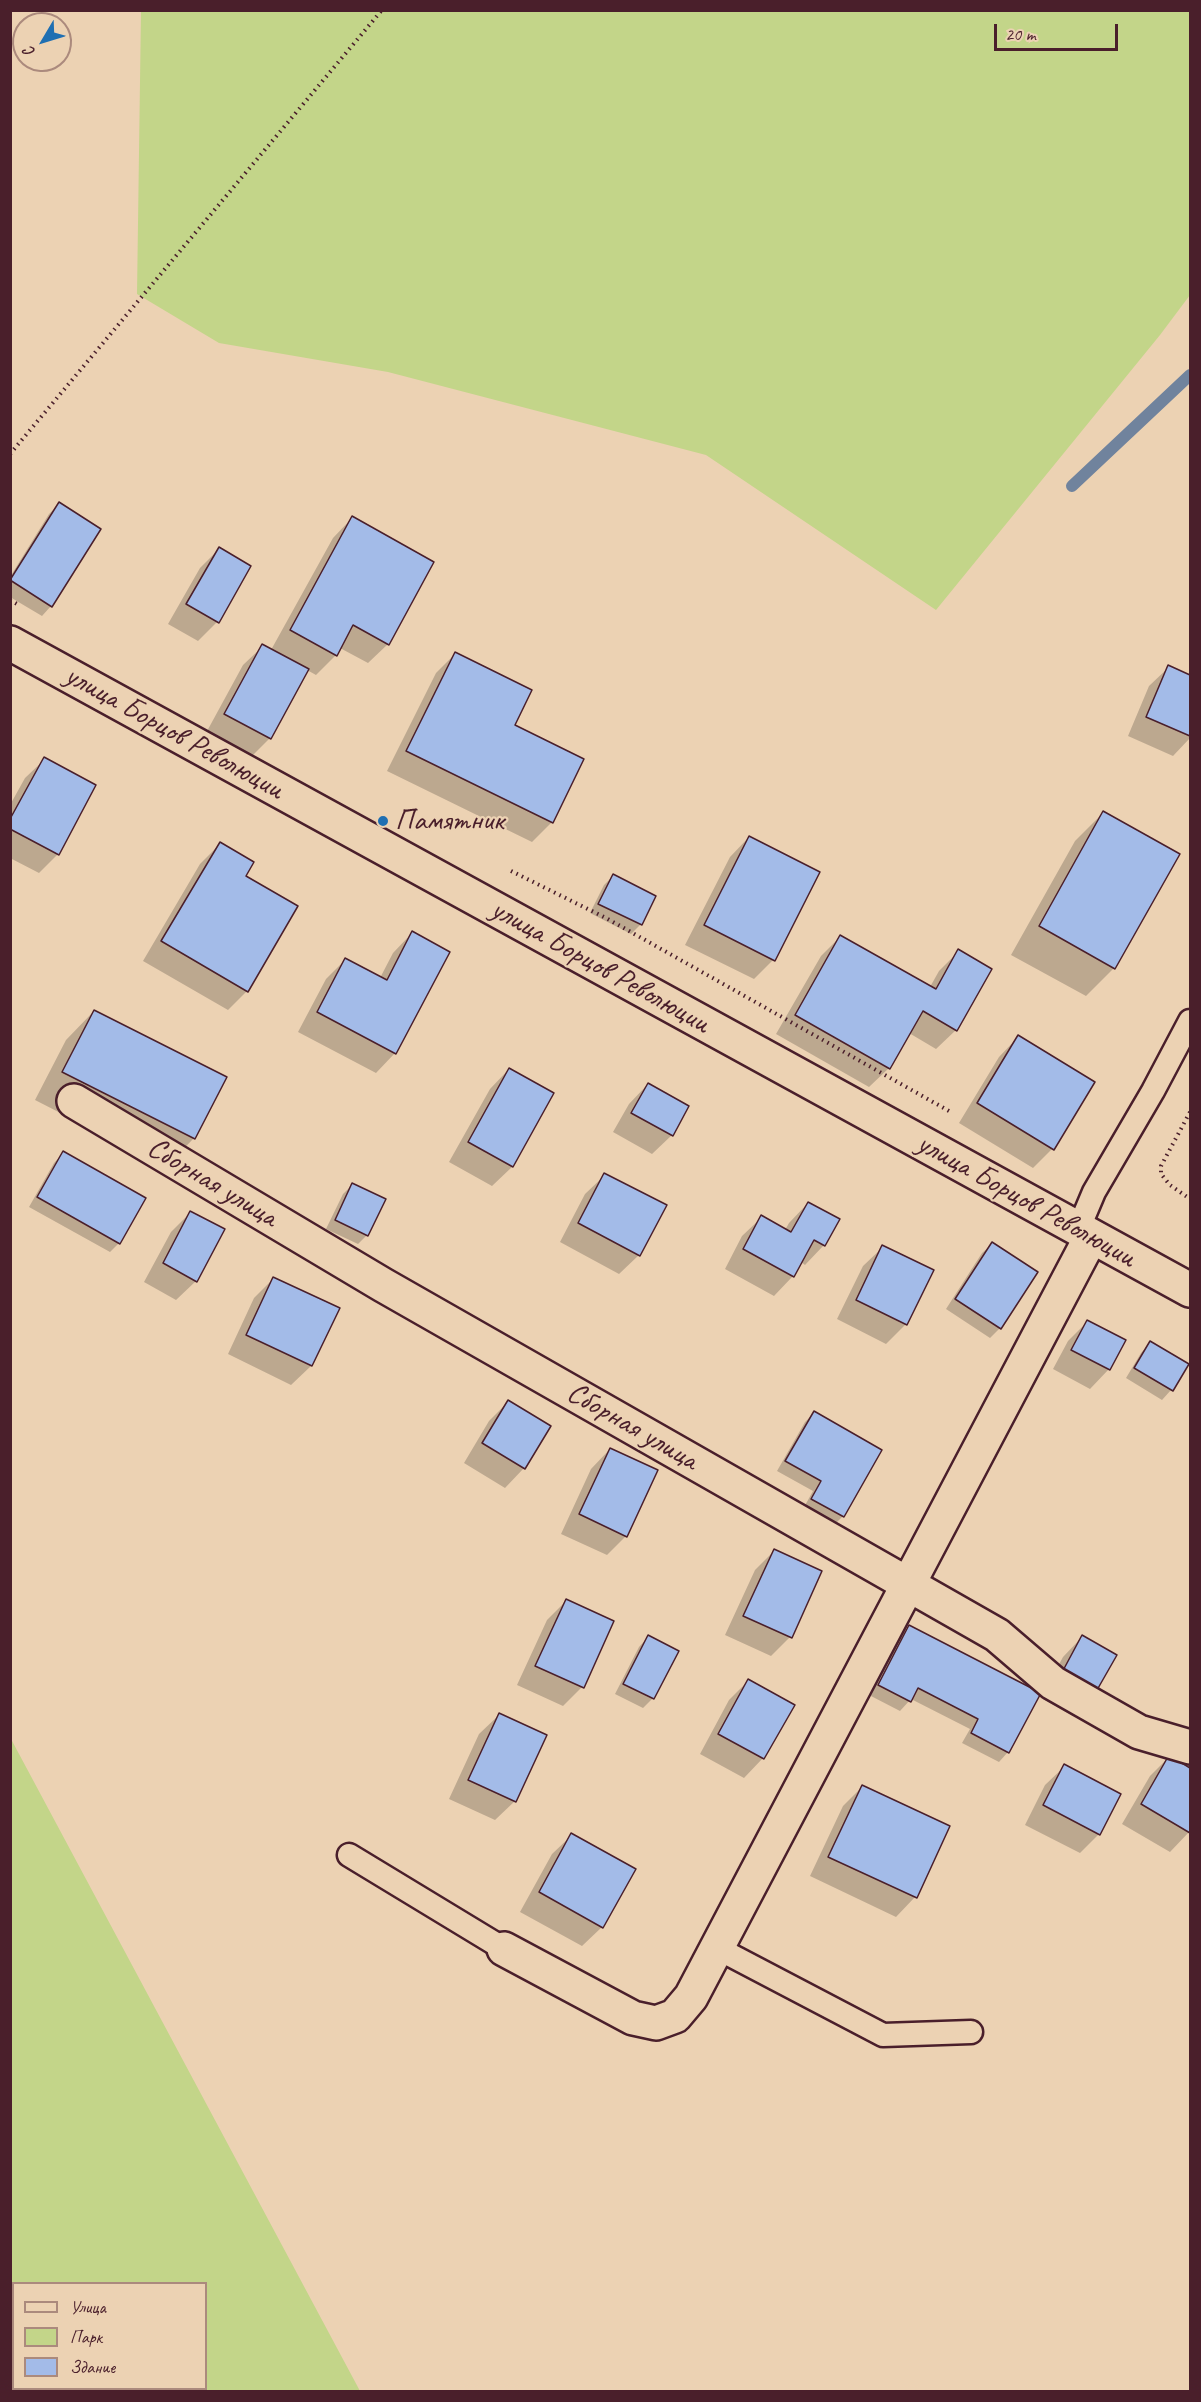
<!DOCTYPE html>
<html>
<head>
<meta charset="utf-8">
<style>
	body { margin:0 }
	#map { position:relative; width:1201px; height:2402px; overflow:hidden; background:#ecd2b3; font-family:Caveat,sans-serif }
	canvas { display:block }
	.frame { position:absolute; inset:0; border:12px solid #4a1f2b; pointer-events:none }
	.legend { position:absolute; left:12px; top:2282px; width:195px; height:108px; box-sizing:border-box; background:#ecd2b3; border:2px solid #ab8a7d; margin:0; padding:8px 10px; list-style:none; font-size:18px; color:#4a1f2b }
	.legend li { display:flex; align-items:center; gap:12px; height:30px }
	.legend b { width:30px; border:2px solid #ab8a7d }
	.north { position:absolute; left:12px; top:12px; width:60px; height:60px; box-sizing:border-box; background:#ecd2b3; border:2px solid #ab8a7d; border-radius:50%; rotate:232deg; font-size:16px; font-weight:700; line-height:24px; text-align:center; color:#4a1f2b }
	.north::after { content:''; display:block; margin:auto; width:21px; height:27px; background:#1f6fb2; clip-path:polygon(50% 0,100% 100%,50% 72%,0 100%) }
	.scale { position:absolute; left:994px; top:24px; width:124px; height:27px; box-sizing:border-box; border:3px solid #4a1f2b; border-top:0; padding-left:8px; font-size:18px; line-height:21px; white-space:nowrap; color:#4a1f2b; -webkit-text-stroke:4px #ecd2b3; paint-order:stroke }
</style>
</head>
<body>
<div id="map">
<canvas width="1201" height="2402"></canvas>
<div class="frame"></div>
<ul class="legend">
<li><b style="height:8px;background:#ecd2b3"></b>Улица</li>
<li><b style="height:16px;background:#c3d589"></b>Парк</li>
<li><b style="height:16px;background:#a3bbe8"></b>Здание</li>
</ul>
<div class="north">С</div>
<div class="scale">20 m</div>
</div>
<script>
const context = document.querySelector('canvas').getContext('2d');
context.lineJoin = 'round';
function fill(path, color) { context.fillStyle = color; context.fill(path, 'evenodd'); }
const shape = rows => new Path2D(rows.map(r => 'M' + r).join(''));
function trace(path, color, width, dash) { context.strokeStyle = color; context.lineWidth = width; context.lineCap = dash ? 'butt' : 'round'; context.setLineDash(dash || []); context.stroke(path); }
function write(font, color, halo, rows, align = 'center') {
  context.font = font + ' Caveat,sans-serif'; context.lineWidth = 4.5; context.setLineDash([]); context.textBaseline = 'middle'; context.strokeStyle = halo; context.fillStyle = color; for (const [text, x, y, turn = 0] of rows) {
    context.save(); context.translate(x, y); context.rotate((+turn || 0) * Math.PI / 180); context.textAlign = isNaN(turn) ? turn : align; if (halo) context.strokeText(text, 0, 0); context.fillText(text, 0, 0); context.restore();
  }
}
const green = shape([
	[141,11,1190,11,1190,295,1160,335,936,610,706,455,388,372,219,343,137,294],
	[11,1739,360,2391,11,2391],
	[14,2284,206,2284,206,2388,14,2388]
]);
const shadow = shape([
	[59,504,51,606,42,616,10,597,10,577,49,514],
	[352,518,388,644,368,663,340,648,336,655,316,675,307,670,270,738,251,757,206,733,243,665,263,646,271,650,333,538],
	[219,549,217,622,198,641,168,624,200,568],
	[455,654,513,725,582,760,552,822,532,842,387,771,436,673],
	[1169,667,1190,676,1190,738,1173,756,1128,736,1149,686],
	[45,759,58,854,39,873,10,858,10,805,25,778],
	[1103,813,1114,968,1086,996,1011,955,1075,841],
	[749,837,773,960,754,979,685,945,730,857],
	[220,844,243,876,247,991,228,1010,143,961,200,864],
	[613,876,641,924,631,934,590,913,604,885],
	[412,933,395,1053,376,1073,298,1032,326,979,345,960,380,978,393,953],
	[841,936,930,987,939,971,959,951,956,1030,936,1049,909,1033,889,1068,869,1087,776,1034,821,956],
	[94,1011,194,1138,166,1167,35,1100,66,1040],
	[1018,1037,1052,1149,1033,1168,959,1123,999,1057],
	[509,1069,552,1093,512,1167,492,1186,449,1162,490,1089],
	[648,1084,672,1135,652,1154,613,1132,629,1104],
	[63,1153,119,1243,110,1252,29,1207,54,1163],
	[605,1175,639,1255,619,1274,560,1242,585,1194],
	[352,1185,367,1235,358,1244,326,1229,343,1194],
	[808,1203,824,1245,805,1265,801,1262,793,1276,774,1296,725,1269,742,1236,762,1217,785,1230,789,1223],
	[191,1212,196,1281,176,1300,144,1282,171,1232],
	[992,1244,1036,1273,1000,1328,990,1338,946,1309,982,1253],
	[883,1247,906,1324,886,1344,837,1319,863,1266],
	[273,1279,338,1309,311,1366,291,1385,228,1354,254,1298],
	[1087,1322,1109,1369,1090,1389,1053,1369,1068,1341],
	[1150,1343,1187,1365,1171,1390,1162,1400,1126,1378,1141,1353],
	[508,1402,524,1468,505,1488,464,1463,489,1421],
	[814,1413,843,1516,833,1526,803,1509,813,1491,777,1471,805,1422],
	[610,1449,626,1536,607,1555,561,1534,591,1469],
	[774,1551,790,1637,771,1656,725,1635,755,1570],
	[566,1601,582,1687,563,1706,517,1685,547,1620],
	[909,1627,1008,1752,999,1762,962,1743,970,1729,911,1699,900,1711,869,1695,899,1637],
	[648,1637,653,1698,643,1708,615,1694,639,1647],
	[1082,1637,1092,1696,1073,1716,1041,1698,1063,1657],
	[748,1681,763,1758,744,1778,700,1754,729,1700],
	[499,1715,515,1801,495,1820,449,1799,479,1734],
	[1169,1757,1190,1769,1190,1831,1170,1852,1122,1824,1150,1776],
	[1065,1766,1099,1834,1080,1853,1025,1825,1045,1785],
	[862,1787,915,1897,896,1917,810,1876,843,1806],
	[572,1835,602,1927,582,1946,520,1912,552,1854]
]);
const stream = shape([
	[1072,486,1190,375]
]);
const building = shape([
	[59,502,101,529,52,607,10,580,59,502],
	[352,516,434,562,389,645,353,625,337,656,290,630,352,516],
	[219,547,251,566,219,623,186,604,219,547],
	[262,644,309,669,271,739,224,714,262,644],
	[455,652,532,690,515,725,584,759,553,823,406,751,455,652],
	[1168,665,1190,675,1190,736,1146,717,1168,665],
	[44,757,96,785,59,855,10,829,10,819,44,757],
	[1103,811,1180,854,1115,969,1039,926,1103,811],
	[749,836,820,872,775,961,704,925,749,836],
	[220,842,254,862,246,876,298,906,248,992,161,941,220,842],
	[613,874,656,896,642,925,598,904,613,874],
	[412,931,450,952,396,1054,317,1012,345,958,387,980,412,931],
	[840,935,936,989,958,949,992,969,957,1031,923,1011,890,1069,795,1015,840,935],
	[94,1010,227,1077,195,1139,62,1072,94,1010],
	[1018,1035,1095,1082,1054,1150,977,1103,1018,1035],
	[509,1068,554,1093,513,1167,468,1142,509,1068],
	[648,1083,689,1106,673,1136,631,1113,648,1083],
	[63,1151,146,1198,120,1244,37,1197,63,1151],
	[604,1173,667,1205,640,1256,578,1223,604,1173],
	[352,1183,386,1199,368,1236,335,1220,352,1183],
	[808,1202,840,1219,825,1246,814,1240,794,1277,743,1249,761,1215,791,1232,808,1202],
	[190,1211,225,1229,197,1282,163,1263,190,1211],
	[992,1242,1038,1272,1001,1329,955,1299,992,1242],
	[882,1245,934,1270,907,1325,856,1300,882,1245],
	[273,1277,340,1308,312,1366,246,1335,273,1277],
	[1087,1320,1126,1340,1110,1370,1071,1350,1087,1320],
	[1150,1341,1189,1364,1173,1391,1134,1368,1150,1341],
	[508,1400,551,1426,525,1469,482,1443,508,1400],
	[814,1411,882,1450,844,1517,811,1499,821,1481,785,1461,814,1411],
	[610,1448,658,1470,627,1537,579,1514,610,1448],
	[774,1549,822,1571,792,1638,743,1616,774,1549],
	[566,1599,614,1621,584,1688,535,1666,566,1599],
	[909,1625,1041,1693,1009,1753,971,1733,978,1719,918,1688,911,1702,878,1685,909,1625],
	[648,1635,679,1651,654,1699,623,1684,648,1635],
	[1082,1635,1117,1655,1093,1697,1059,1678,1082,1635],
	[748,1679,795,1705,764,1759,718,1734,748,1679],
	[499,1713,547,1735,516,1802,468,1780,499,1713],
	[1169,1755,1190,1768,1190,1833,1141,1804,1169,1755],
	[1064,1764,1121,1794,1100,1835,1043,1805,1064,1764],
	[862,1785,950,1826,917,1898,828,1857,862,1785],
	[571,1833,636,1869,603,1928,539,1892,571,1833]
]);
const path = shape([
	[10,454,382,10],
	[10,600,19,605],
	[511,871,606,918,949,1111],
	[1190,1112,1161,1166,1161,1174,1170,1185,1190,1199]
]);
const service = shape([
	[1078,1230,1094,1192,1153,1091,1190,1021],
	[349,1855,504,1949],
	[717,1948,883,2035,971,2032]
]);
const minor = shape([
	[74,1101,383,1285,997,1635,1053,1683,1139,1732,1190,1747],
	[504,1949,633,2018,656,2023,675,2016,691,1997,1091,1237]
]);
const tertiary = shape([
	[10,643,1190,1290]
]);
const markers = [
	[383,821,6,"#1f6fb2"]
];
const streetNames = [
	["улица Борцов Революции",174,733,29],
	["улица Борцов Революции",600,967,29],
	["Сборная улица",212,1183,31],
	["улица Борцов Революции",1026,1201,29],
	["Сборная улица",632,1427,30]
];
const poiNames = [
	["Памятник",395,821]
];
fill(green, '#c3d589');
fill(shadow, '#0003');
trace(stream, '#70839d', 12);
fill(building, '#a3bbe8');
trace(building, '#4a1f2b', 1.5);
trace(service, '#4a1f2b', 27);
trace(minor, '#4a1f2b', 38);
trace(tertiary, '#4a1f2b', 38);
trace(path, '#4a1f2b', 4, [1.5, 4.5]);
trace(service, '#ecd2b3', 22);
trace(minor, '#ecd2b3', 33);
trace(tertiary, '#ecd2b3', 33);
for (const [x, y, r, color] of markers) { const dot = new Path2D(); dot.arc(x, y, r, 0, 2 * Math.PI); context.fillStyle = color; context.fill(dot); trace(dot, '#ecd2b3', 2); }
write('30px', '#4a1f2b', '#ecd2b3', streetNames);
write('30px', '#4a1f2b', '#ecd2b3', poiNames, 'left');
</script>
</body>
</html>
